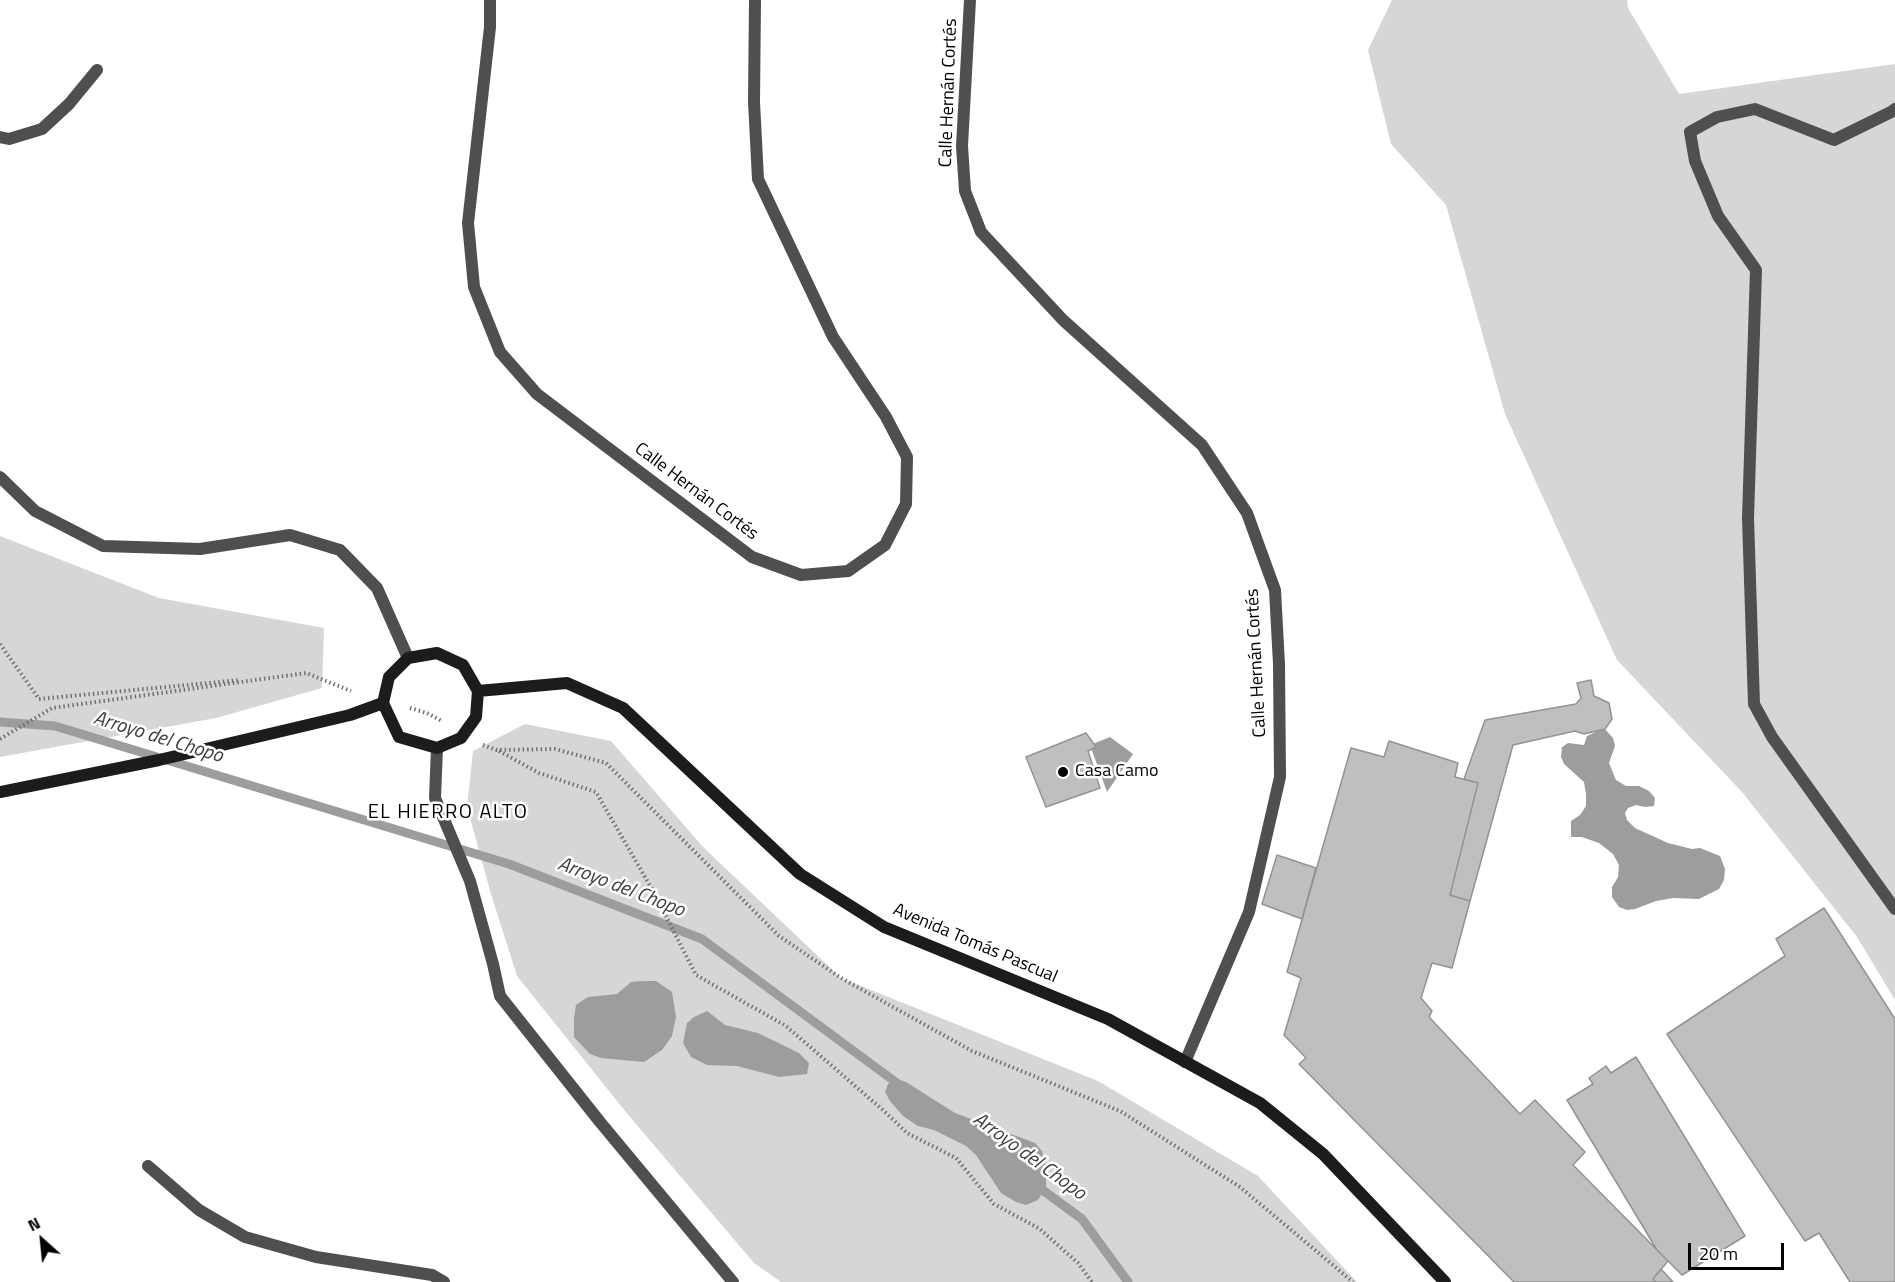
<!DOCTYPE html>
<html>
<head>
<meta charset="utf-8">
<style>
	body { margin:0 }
	#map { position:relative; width:1895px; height:1282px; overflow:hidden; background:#fff; font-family:"Titillium Web",sans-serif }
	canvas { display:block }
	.north { position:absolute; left:12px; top:1210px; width:60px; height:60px; -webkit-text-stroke:4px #fff; paint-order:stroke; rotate:333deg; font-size:16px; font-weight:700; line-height:24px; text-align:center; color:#000 }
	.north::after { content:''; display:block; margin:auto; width:21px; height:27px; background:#000; clip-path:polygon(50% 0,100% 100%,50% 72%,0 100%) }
	.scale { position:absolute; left:1688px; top:1243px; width:96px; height:27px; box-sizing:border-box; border:3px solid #000; border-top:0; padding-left:8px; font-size:18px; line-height:21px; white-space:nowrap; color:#000; -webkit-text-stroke:4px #fff; paint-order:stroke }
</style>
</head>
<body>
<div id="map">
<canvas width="1895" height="1282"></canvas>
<div class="north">N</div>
<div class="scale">20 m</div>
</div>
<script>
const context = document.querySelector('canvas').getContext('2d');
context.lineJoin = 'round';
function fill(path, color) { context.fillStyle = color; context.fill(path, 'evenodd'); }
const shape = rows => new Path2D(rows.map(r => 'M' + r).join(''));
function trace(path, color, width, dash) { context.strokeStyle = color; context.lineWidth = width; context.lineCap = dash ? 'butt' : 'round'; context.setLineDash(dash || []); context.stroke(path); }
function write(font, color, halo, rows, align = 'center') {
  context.font = font + ' "Titillium Web",sans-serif'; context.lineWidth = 5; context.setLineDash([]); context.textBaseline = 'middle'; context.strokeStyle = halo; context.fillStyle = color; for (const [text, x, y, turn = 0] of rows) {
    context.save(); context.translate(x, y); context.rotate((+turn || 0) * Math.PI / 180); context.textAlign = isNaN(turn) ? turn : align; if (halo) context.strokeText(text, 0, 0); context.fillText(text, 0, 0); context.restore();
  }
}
const green = shape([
	[1392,0,1627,0,1628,8,1679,94,1895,64,1895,1000,1857,937,1742,792,1617,660,1505,414,1446,205,1391,144,1368,50],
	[0,536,159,598,324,628,322,688,216,718,0,757],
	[525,724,611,741,704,848,841,978,1098,1081,1258,1176,1357,1282,781,1282,754,1263,625,1111,517,976,491,894,467,807,473,751]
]);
const water = shape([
	[1604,728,1613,738,1615,746,1609,763,1616,780,1626,786,1639,786,1649,791,1655,798,1654,806,1645,807,1636,805,1628,808,1625,813,1627,820,1635,828,1668,843,1692,849,1700,848,1720,856,1725,869,1724,880,1719,889,1699,899,1673,898,1656,901,1635,909,1627,910,1619,907,1612,897,1612,887,1618,877,1619,865,1613,854,1599,843,1582,837,1571,837,1571,821,1580,815,1586,806,1586,794,1584,782,1564,764,1561,757,1562,747,1568,743,1584,745,1587,736],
	[1110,737,1133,754,1107,792,1090,745],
	[644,981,656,981,672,992,676,1017,672,1036,662,1050,644,1062,601,1058,590,1054,574,1037,574,1019,576,1005,588,997,617,994,631,982],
	[707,1011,725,1025,758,1033,799,1053,809,1063,807,1074,779,1077,737,1066,707,1065,691,1057,683,1043,687,1023,694,1017],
	[896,1079,906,1082,955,1113,1035,1143,1042,1151,1046,1167,1046,1187,1038,1200,1026,1205,1016,1202,1001,1193,976,1155,966,1146,934,1130,918,1126,903,1116,890,1101,885,1092,888,1084]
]);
const stream = shape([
	[0,722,55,726,509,864,702,939,901,1086],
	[1033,1183,1082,1219,1128,1282]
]);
const building = shape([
	[1591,680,1594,696,1609,703,1612,719,1605,729,1584,734,1575,731,1513,745,1470,901,1450,895,1478,783,1464,779,1485,720,1576,704,1581,698,1577,683,1591,680],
	[1086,733,1096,747,1088,751,1100,788,1046,807,1026,757,1086,733],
	[1389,741,1458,763,1455,777,1478,783,1450,895,1470,901,1452,968,1432,963,1421,998,1432,1011,1429,1017,1520,1114,1535,1100,1585,1152,1573,1165,1668,1261,1653,1279,1656,1282,1514,1282,1299,1064,1306,1058,1284,1035,1301,978,1287,972,1351,748,1384,757,1389,741],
	[1277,855,1316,868,1302,919,1262,904,1277,855],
	[1824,908,1895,1019,1895,1282,1850,1282,1819,1233,1805,1241,1667,1034,1785,956,1776,939,1824,908],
	[1636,1057,1745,1236,1682,1275,1657,1250,1567,1100,1593,1084,1589,1078,1606,1066,1611,1073,1636,1057],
	[1661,1269,1673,1282,1656,1282,1653,1279,1661,1269]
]);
const path = shape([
	[0,644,39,699,240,680],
	[410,708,427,713,442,721],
	[0,739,52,708,306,673,351,691],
	[483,745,497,750,555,749,606,763,779,936,841,978,972,1051,1120,1111,1240,1187,1353,1282],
	[499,751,539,773,596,792,653,891,696,975,786,1026,884,1111,907,1133,956,1158,994,1204,1040,1229,1078,1263,1092,1282]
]);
const lane = shape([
	[1895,109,1891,112,1834,140,1755,109,1717,117,1690,132,1695,161,1718,216,1756,270,1748,518,1754,704,1772,737,1895,909]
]);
const street = shape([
	[490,0,490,27,468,223,474,287,500,352,537,394,752,557,801,575,848,571,885,545,906,504,907,457,886,417,833,337,758,179,754,102,755,0],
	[970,0,962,146,965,191,981,232,1063,320,1202,445,1247,513,1275,590,1279,664,1280,777,1249,912,1185,1062],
	[0,137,9,139,42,129,69,104,97,70],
	[0,477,35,511,103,546,200,549,290,535,340,550,377,588,408,658],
	[437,748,435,798,470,881,493,964,500,996,600,1122,733,1282],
	[148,1166,199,1210,245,1237,316,1257,432,1275,444,1282]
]);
const secondary = shape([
	[437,653,463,665,478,691,476,717,461,738,437,748,399,737,383,703,389,677,408,658,437,653],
	[478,691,567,683,623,708,800,874,884,927,1108,1019,1260,1103,1323,1154,1445,1282],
	[0,792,159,760,350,715,383,703]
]);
const markers = [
	[1063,772,6,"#000"]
];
const streetNames = [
	["Calle Hernán Cortés",949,93,-88],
	["Calle Hernán Cortés",696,492,37],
	["Calle Hernán Cortés",1257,663,-93],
	["Avenida Tomás Pascual",975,944,23]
];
const poiNames = [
	["Casa Camo",1075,772]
];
const waterNames = [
	["Arroyo del Chopo",158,738,17],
	["Arroyo del Chopo",621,888,21],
	["Arroyo del Chopo",1029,1157,36]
];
const neighbourhoodNames = [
	["EL HIERRO ALTO",448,813]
];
fill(green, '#d6d6d6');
fill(water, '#9d9d9d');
trace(stream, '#9d9d9d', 9);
fill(building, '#bfbfbf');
trace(building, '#939393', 1.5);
trace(path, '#717171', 4, [1.5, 3]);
trace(lane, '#4f4f4f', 12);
trace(street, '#4f4f4f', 12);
trace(secondary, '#1c1c1c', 12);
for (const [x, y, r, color] of markers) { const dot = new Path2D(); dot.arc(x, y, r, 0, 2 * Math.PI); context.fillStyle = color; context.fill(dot); trace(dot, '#fff', 2); }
write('18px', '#000', '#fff', streetNames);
write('18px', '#000', '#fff', poiNames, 'left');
write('italic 20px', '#3e3e3e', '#fff', waterNames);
context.letterSpacing = '1.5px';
write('20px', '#000', '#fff', neighbourhoodNames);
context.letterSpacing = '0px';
</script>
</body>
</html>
